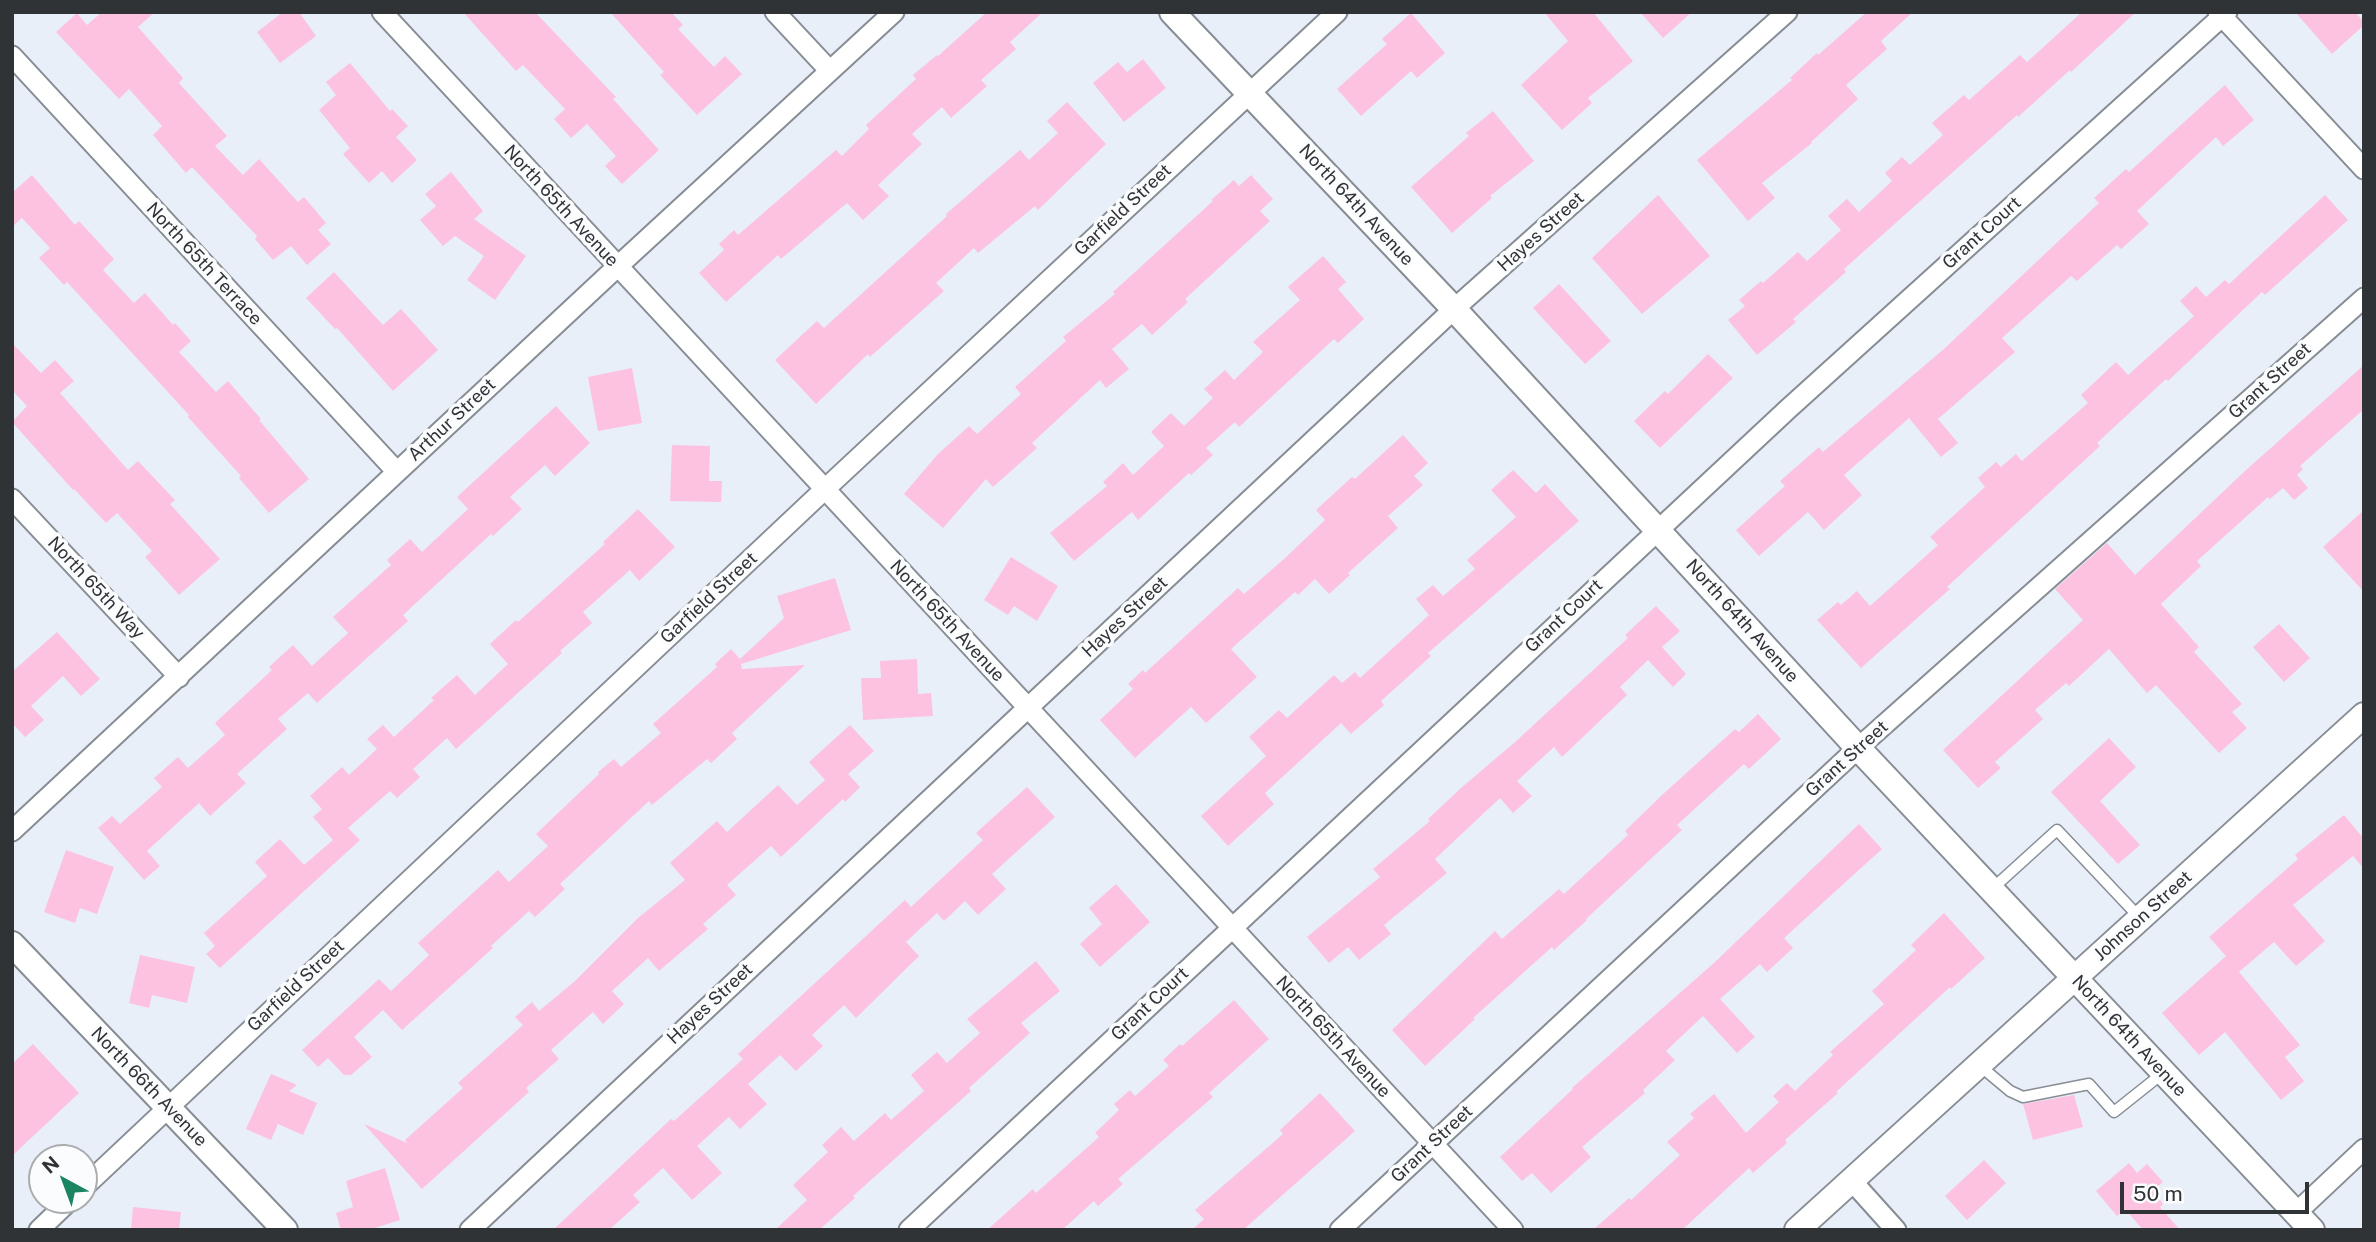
<!DOCTYPE html>
<html>
<head>
<meta charset="utf-8">
<style>
	body { margin:0 }
	#map { position:relative; width:2376px; height:1242px; overflow:hidden; background:#e8eff8; font-family:"Public Sans",sans-serif }
	canvas { display:block }
	.frame { position:absolute; inset:0; border:14px solid #303336; pointer-events:none }
	.north { position:absolute; left:28px; top:1144px; width:70px; height:70px; box-sizing:border-box; background:#fbfcfe; border:2px solid #aaacae; border-radius:50%; rotate:319deg; font-size:19px; font-weight:700; line-height:28px; text-align:center; color:#303336 }
	.north::after { content:''; display:block; margin:auto; width:24px; height:32px; background:#1b8561; clip-path:polygon(50% 0,100% 100%,50% 72%,0 100%) }
	.scale { position:absolute; left:2120px; top:1182px; width:189px; height:32px; box-sizing:border-box; border:4px solid #303336; border-top:0; padding-left:9px; font-size:21px; line-height:24px; white-space:nowrap; color:#303336; -webkit-text-stroke:5px #fbfcfe; paint-order:stroke }
</style>
</head>
<body>
<div id="map">
<canvas width="2376" height="1242"></canvas>
<div class="frame"></div>
<div class="north">N</div>
<div class="scale">50 m</div>
</div>
<script>
const context = document.querySelector('canvas').getContext('2d');
context.lineJoin = 'round';
function fill(path, color) { context.fillStyle = color; context.fill(path, 'evenodd'); }
const shape = rows => new Path2D(rows.map(r => 'M' + r).join(''));
function trace(path, color, width, dash) { context.strokeStyle = color; context.lineWidth = width; context.lineCap = dash ? 'butt' : 'round'; context.setLineDash(dash || []); context.stroke(path); }
function write(font, color, halo, rows, align = 'center') {
  context.font = font + ' "Public Sans",sans-serif'; context.lineWidth = 7; context.setLineDash([]); context.textBaseline = 'middle'; context.strokeStyle = halo; context.fillStyle = color; for (const [text, x, y, turn = 0] of rows) {
    context.save(); context.translate(x, y); context.rotate((+turn || 0) * Math.PI / 180); context.textAlign = isNaN(turn) ? turn : align; if (halo) context.strokeText(text, 0, 0); context.fillText(text, 0, 0); context.restore();
  }
}
const building = shape([
	[102,12,155,12,138,27,183,78,179,83,227,136,215,146,243,175,259,159,298,202,304,197,326,223,318,230,331,244,307,265,291,246,273,260,255,239,257,236,192,167,186,173,153,135,162,126,129,89,119,99,56,32,77,13,87,25],
	[283,12,299,12,316,36,280,63,257,32],
	[463,12,535,12,616,97,613,99,659,150,622,184,605,166,616,156,587,124,571,138,554,119,565,109,523,65,516,71],
	[610,12,671,12,683,25,678,29,714,67,725,56,742,74,697,115,660,75,664,72],
	[987,12,1043,12,1010,42,1016,49,981,80,987,86,951,118,942,107,912,134,922,144,878,185,889,196,863,220,847,203,781,259,778,255,726,302,699,273,724,250,719,244,734,230,738,235,836,150,842,156,869,129,866,125,916,79,913,75,937,55,938,56],
	[1544,12,1593,12,1633,61,1588,98,1592,103,1562,130,1521,85,1568,41],
	[1640,12,1692,12,1663,38],
	[1867,12,1913,12,1881,41,1887,49,1846,85,1858,99,1811,142,1812,143,1762,183,1775,198,1748,221,1697,160,1792,80,1790,78,1817,53,1818,55],
	[2082,12,2136,12,2071,72,2070,70,2018,117,2017,115,1844,269,1846,272,1793,319,1796,322,1757,355,1728,320,1745,306,1739,300,1761,281,1763,283,1798,252,1807,261,1841,230,1828,216,1847,199,1859,212,1892,181,1885,173,1902,157,1910,165,1943,135,1932,123,1964,95,1969,100,2020,55,2027,62],
	[2295,12,2355,12,2364,22,2364,25,2332,54],
	[1411,13,1445,53,1417,78,1411,71,1361,116,1337,89,1387,44,1382,39],
	[1143,59,1166,88,1124,122,1093,83,1118,62,1127,72],
	[350,63,390,111,392,109,408,126,396,137,417,160,392,183,382,171,369,183,343,154,350,148,319,110,336,95,326,82],
	[2225,85,2254,120,2223,146,2216,137,2137,211,2149,224,2121,249,2117,245,2077,281,2071,276,2002,338,2015,352,1938,419,1958,443,1941,457,1909,418,1844,475,1862,495,1824,530,1808,512,1759,556,1736,530,1785,486,1780,481,1819,447,1823,452,1945,348,2099,203,2094,198,2126,169,2129,172],
	[1067,102,1106,144,1038,210,1035,206,978,253,974,248,936,283,944,291,870,357,868,354,816,404,775,360,817,321,824,328,947,216,946,214,1020,150,1029,160,1058,133,1047,121],
	[1493,111,1534,161,1490,196,1492,198,1452,233,1411,187,1469,136,1466,133],
	[451,172,483,211,474,219,526,256,495,300,467,280,484,256,455,236,443,246,420,220,436,206,425,194],
	[32,175,75,225,79,221,114,259,103,270,134,303,145,293,173,325,175,323,191,341,179,352,216,392,228,381,261,419,259,420,309,479,269,513,239,478,241,476,188,417,189,415,67,282,64,285,39,258,50,248,22,218,12,227,12,193],
	[1251,175,1273,199,1260,211,1270,221,1185,299,1188,302,1152,335,1142,324,1112,349,1129,369,1106,388,1100,380,1032,443,1037,448,993,487,986,479,943,528,904,494,937,455,969,426,977,434,1021,394,1015,387,1066,341,1063,337,1115,294,1113,292,1213,201,1211,200,1234,180,1239,186],
	[1658,195,1710,256,1642,314,1592,258],
	[2325,195,2348,220,2265,295,2262,292,2168,381,2166,379,2097,443,2100,446,1947,587,1950,589,1861,668,1817,620,1838,602,1841,605,1857,591,1870,606,1938,545,1930,537,1985,487,1978,478,1996,462,2001,467,2016,454,2022,461,2088,403,2081,395,2116,362,2128,375,2194,316,2180,301,2196,286,2206,297,2225,280,2229,284],
	[1323,256,1346,282,1338,289,1364,319,1338,343,1334,339,1239,427,1235,422,1206,448,1213,455,1191,475,1189,473,1138,520,1132,512,1074,561,1050,533,1107,486,1103,482,1123,463,1133,475,1164,446,1151,432,1171,413,1184,426,1213,398,1204,389,1225,370,1234,380,1263,352,1253,342,1300,300,1288,287],
	[334,272,383,325,401,309,438,350,393,391,337,328,335,329,306,298],
	[1559,284,1611,341,1585,364,1533,308],
	[12,343,41,373,55,360,74,381,60,393,128,470,138,461,175,500,170,504,220,559,179,595,145,557,152,551,117,513,106,523,74,489,73,490,12,422,27,406,12,390],
	[1708,354,1733,378,1660,448,1634,421,1665,391,1668,394],
	[2364,365,2364,409,2300,466,2303,469,2297,475,2308,488,2294,500,2283,488,2270,499,2268,497,2197,561,2201,566,2161,604,2199,647,2194,652,2242,704,2232,712,2247,728,2219,753,2156,685,2147,693,2109,649,2069,686,2066,683,2035,710,2043,719,1995,762,2001,768,1978,788,1943,750,2083,620,2055,589,2107,543,2135,575,2245,471],
	[632,368,642,423,598,431,588,377],
	[556,406,590,443,555,476,545,465,510,497,522,509,493,536,491,534,403,615,408,621,317,703,308,693,278,719,287,729,237,774,246,783,210,816,199,803,147,851,160,866,144,880,98,828,112,816,120,824,162,787,154,778,178,757,188,768,225,735,215,723,272,670,269,667,293,645,312,666,348,633,333,617,391,565,387,560,410,539,422,552,468,509,457,497],
	[1403,435,1428,463,1414,476,1423,485,1388,516,1398,528,1348,573,1350,575,1329,594,1315,579,1298,595,1295,592,1231,649,1257,677,1206,723,1191,707,1135,758,1100,720,1133,689,1128,684,1143,670,1145,673,1238,588,1244,594,1284,559,1325,520,1316,510,1352,477,1355,479],
	[672,445,710,446,709,481,722,481,721,502,670,501],
	[1513,470,1536,493,1545,484,1579,521,1428,653,1431,656,1381,701,1384,705,1351,734,1341,723,1265,793,1274,804,1228,846,1201,816,1266,756,1249,737,1279,710,1287,718,1334,675,1342,683,1355,672,1360,678,1429,615,1416,599,1433,585,1443,596,1475,569,1467,560,1516,517,1491,490],
	[638,509,675,547,639,581,630,570,583,612,592,623,560,651,562,653,456,749,447,738,413,769,420,777,397,798,390,791,348,828,360,840,220,968,206,954,215,946,204,933,267,876,255,862,280,839,304,865,333,840,313,817,322,809,310,796,342,767,349,775,377,749,367,739,383,725,394,737,434,700,431,698,457,675,475,695,508,664,490,644,516,620,518,622,605,544,603,542],
	[2364,510,2364,592,2323,547],
	[1011,557,1058,586,1037,621,1014,606,1008,615,984,600],
	[835,578,851,630,741,664,742,669,805,665,732,733,737,739,711,763,707,759,652,805,649,801,560,884,565,889,535,917,529,911,491,946,493,948,402,1030,383,1010,354,1037,372,1057,351,1075,344,1075,328,1058,318,1067,302,1050,379,979,391,991,429,955,418,943,498,870,509,882,548,846,536,834,599,774,598,772,614,759,621,767,661,733,653,724,717,667,715,664,731,649,740,659,784,618,777,596],
	[1656,606,1680,631,1662,647,1686,674,1673,687,1648,660,1620,687,1627,695,1562,757,1554,747,1517,781,1532,796,1513,813,1500,798,1435,859,1447,873,1384,925,1391,934,1359,960,1348,947,1329,963,1307,937,1380,877,1373,869,1430,821,1428,819,1461,788,1514,743,1628,638,1625,635],
	[2279,624,2310,658,2284,682,2253,647],
	[57,632,100,679,81,696,63,676,31,706,44,720,25,737,12,723,12,672],
	[917,659,918,694,931,693,933,716,863,720,861,678,881,678,880,661],
	[1758,714,1781,739,1749,769,1744,764,1677,825,1682,830,1586,919,1587,920,1554,950,1552,947,1473,1018,1475,1019,1425,1066,1392,1030,1495,931,1502,939,1559,889,1564,894,1628,835,1625,831,1661,796,1735,729,1739,732],
	[850,725,874,751,848,774,860,787,845,802,843,799,781,857,771,846,727,885,736,895,703,924,708,929,659,971,648,958,612,991,624,1004,603,1024,593,1012,551,1050,559,1059,526,1088,529,1092,422,1189,364,1124,407,1143,405,1140,463,1088,458,1083,523,1025,515,1017,532,1002,539,1011,575,981,638,918,685,880,670,863,717,821,727,832,778,785,797,805,825,780,809,762],
	[2109,738,2136,767,2100,801,2140,845,2118,864,2051,792],
	[1027,787,1055,817,992,874,1006,889,978,915,965,901,944,921,937,913,906,942,919,956,856,1018,844,1005,812,1035,823,1046,796,1071,780,1055,748,1084,767,1104,740,1129,729,1117,697,1146,722,1173,692,1200,663,1168,633,1195,640,1202,609,1230,553,1230,671,1119,674,1121,743,1059,738,1054,905,900,911,907,983,840,976,833],
	[2344,815,2364,839,2364,869,2353,856,2293,905,2325,941,2296,966,2274,942,2239,972,2300,1045,2285,1057,2304,1081,2281,1100,2225,1032,2199,1055,2162,1013,2226,956,2209,937,2298,859,2295,855],
	[1859,824,1882,849,1784,938,1793,948,1767,972,1760,964,1720,999,1755,1037,1737,1053,1703,1016,1666,1051,1675,1060,1643,1090,1645,1093,1582,1147,1591,1157,1551,1193,1532,1173,1522,1181,1500,1157,1573,1089,1572,1088,1715,962],
	[66,850,114,867,97,914,80,908,75,923,44,912],
	[1116,884,1150,922,1100,967,1080,944,1102,924,1089,908],
	[1944,913,1985,958,1951,989,1950,987,1836,1092,1838,1093,1785,1140,1787,1143,1753,1173,1749,1168,1682,1230,1593,1230,1629,1198,1631,1200,1680,1155,1667,1142,1694,1118,1690,1114,1714,1094,1746,1133,1779,1102,1773,1096,1787,1083,1795,1091,1833,1055,1830,1052,1884,1004,1872,991,1916,950,1911,945],
	[140,955,195,967,187,1003,152,995,149,1008,129,1003],
	[1036,961,1060,991,1021,1023,1030,1033,969,1088,971,1091,853,1196,855,1198,819,1230,775,1230,807,1200,793,1185,828,1152,822,1145,841,1127,854,1141,885,1113,891,1120,924,1091,911,1075,937,1052,947,1063,980,1033,967,1019],
	[1234,1000,1269,1039,1209,1093,1213,1097,1118,1179,1123,1184,1098,1206,1094,1201,1062,1230,987,1230,1033,1189,1036,1193,1099,1137,1095,1133,1119,1110,1114,1104,1130,1090,1135,1096,1169,1066,1163,1060,1180,1044,1182,1046],
	[33,1044,79,1093,12,1156,12,1064],
	[271,1074,297,1085,289,1091,317,1103,303,1135,278,1124,271,1140,246,1129],
	[1320,1093,1355,1131,1243,1230,1192,1230,1204,1219,1195,1210,1283,1134,1280,1130],
	[2074,1095,2083,1127,2033,1140,2023,1104],
	[1984,1160,2006,1183,1967,1220,1945,1196],
	[2129,1163,2137,1173,2147,1164,2163,1182,2153,1190,2163,1204,2160,1207,2180,1230,2143,1230,2125,1209,2117,1216,2096,1191],
	[385,1168,400,1220,368,1230,341,1230,336,1213,353,1207,346,1181],
	[133,1207,181,1212,179,1230,131,1230]
]);
const service = shape([
	[1992,889,2057,830,2140,918],
	[1979,1065,2010,1091,2023,1097,2089,1084,2114,1112,2163,1073]
]);
const minor = shape([
	[382,12,1513,1230],
	[775,12,830,71],
	[2218,12,2364,169],
	[12,56,397,472],
	[12,499,179,677],
	[12,831,617,267,894,12],
	[1851,1180,1896,1230],
	[84,1187,824,490,1337,12],
	[2296,1213,2364,1149],
	[39,1230,70,1200],
	[470,1230,1454,309,1787,12],
	[909,1230,1788,409,2227,12],
	[1340,1230,1858,748,2364,298]
]);
const tertiary = shape([
	[1172,12,1454,309,1858,748,2312,1230],
	[12,944,285,1230],
	[1797,1230,2364,715]
]);
const streetNames = [
	["North 64th Avenue",1356,205,47],
	["North 65th Avenue",561,206,47],
	["Garfield Street",1123,210,-43],
	["Hayes Street",1541,232,-42],
	["Grant Court",1982,233,-42],
	["North 65th Terrace",204,264,47],
	["Grant Street",2270,381,-42],
	["Arthur Street",452,420,-43],
	["North 65th Way",96,588,47],
	["Garfield Street",709,598,-43],
	["Grant Court",1564,616,-43],
	["Hayes Street",1125,617,-43],
	["North 65th Avenue",947,621,47],
	["North 64th Avenue",1742,621,48],
	["Grant Street",1847,759,-42],
	["Johnson Street",2143,916,-42],
	["Garfield Street",296,986,-43],
	["Hayes Street",710,1004,-43],
	["Grant Court",1150,1004,-43],
	["North 64th Avenue",2129,1036,47],
	["North 65th Avenue",1333,1037,47],
	["North 66th Avenue",149,1087,46],
	["Grant Street",1432,1144,-43]
];
fill(building, '#fcc2df');
trace(service, '#868d94', 13);
trace(minor, '#868d94', 23);
trace(tertiary, '#868d94', 28);
trace(service, '#fff', 10);
trace(minor, '#fff', 19);
trace(tertiary, '#fff', 24);
write('18px', '#303336', '#fbfcfe', streetNames);
</script>
</body>
</html>
